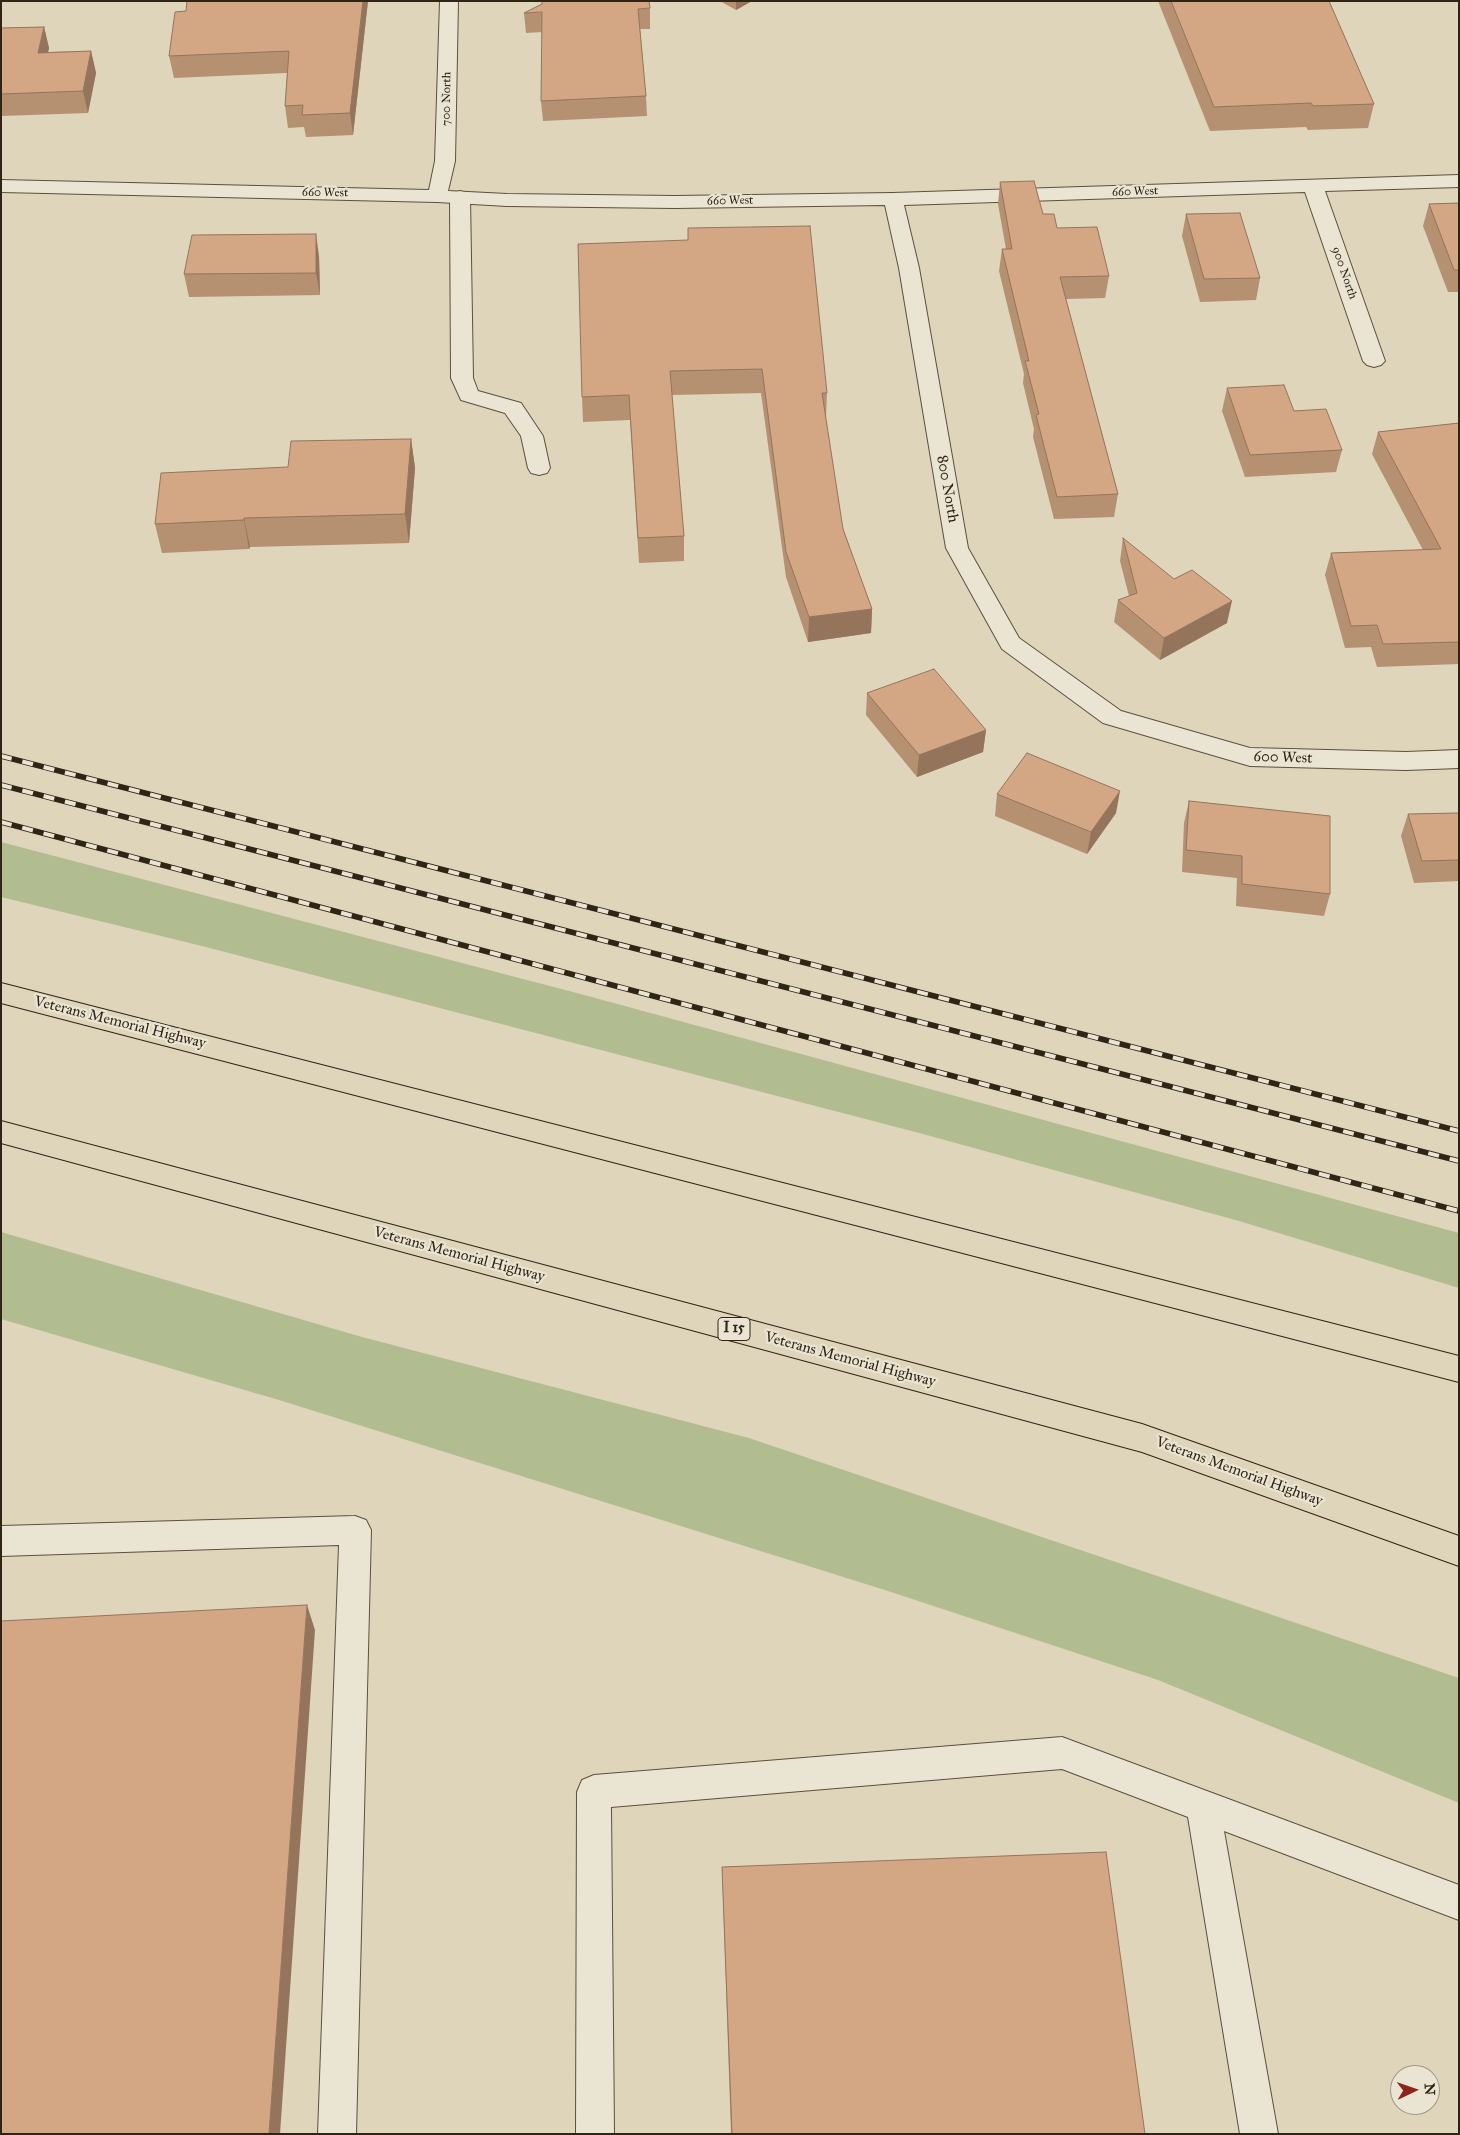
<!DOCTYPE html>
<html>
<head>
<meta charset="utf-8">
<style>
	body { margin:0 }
	#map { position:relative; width:1460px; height:2135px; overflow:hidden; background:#dfd5ba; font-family:"IM FELL Great Primer",serif }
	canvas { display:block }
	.frame { position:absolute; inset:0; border:2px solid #302415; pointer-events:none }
	.north { position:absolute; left:1390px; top:2065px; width:50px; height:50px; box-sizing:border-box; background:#eae4d2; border:1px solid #a09786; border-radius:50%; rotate:87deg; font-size:14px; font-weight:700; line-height:20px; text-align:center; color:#302415 }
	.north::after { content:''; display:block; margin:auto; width:18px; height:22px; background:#8f2418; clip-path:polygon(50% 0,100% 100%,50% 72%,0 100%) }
</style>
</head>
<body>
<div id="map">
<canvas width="1460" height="2135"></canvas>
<div class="frame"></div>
<div class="north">N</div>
</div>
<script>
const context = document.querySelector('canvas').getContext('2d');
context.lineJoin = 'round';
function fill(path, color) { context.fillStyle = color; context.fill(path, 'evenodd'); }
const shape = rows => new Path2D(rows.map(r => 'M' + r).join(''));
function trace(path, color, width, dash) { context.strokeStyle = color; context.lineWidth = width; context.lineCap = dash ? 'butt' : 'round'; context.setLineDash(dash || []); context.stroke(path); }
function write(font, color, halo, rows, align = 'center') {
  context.font = font + ' "IM FELL Great Primer",serif'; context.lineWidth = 4.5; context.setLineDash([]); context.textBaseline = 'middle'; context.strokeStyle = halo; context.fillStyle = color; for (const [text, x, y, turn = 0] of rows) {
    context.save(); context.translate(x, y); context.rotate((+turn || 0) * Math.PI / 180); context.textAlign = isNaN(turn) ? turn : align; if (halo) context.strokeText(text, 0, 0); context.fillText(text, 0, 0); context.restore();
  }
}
const green = shape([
	[1,842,588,996,1459,1233,1459,1288,1239,1221,923,1134,202,946,1,897],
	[1,1232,362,1337,749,1438,1459,1678,1459,1803,1158,1680,888,1591,279,1400,1,1319]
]);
const service = shape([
	[460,191,467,193,470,197,473,378,478,391,521,403,543,436,550,468,547,473,539,475,531,473,528,468,521,436,505,413,461,400,451,378,450,197,453,193,460,191],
	[355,1516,366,1520,371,1530,356,2134,318,2134,339,1545,1,1556,1,1526,355,1516],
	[1062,1737,1459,1885,1459,1920,1224,1831,1278,2134,1240,2134,1188,1817,1062,1769,611,1807,614,2134,576,2134,577,1792,582,1780,594,1775,1062,1737]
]);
const minor = shape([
	[440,1,458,1,455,161,448,191,507,194,675,196,893,193,1459,175,1459,187,1325,191,1385,361,1381,365,1374,367,1367,365,1363,361,1305,192,904,205,919,268,968,548,1019,638,1121,711,1250,748,1406,752,1459,750,1459,768,1406,770,1250,766,1103,723,1002,649,946,548,899,268,885,205,675,208,507,206,437,202,1,192,1,180,429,190,435,161,440,1]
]);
const motorway = shape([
	[1,983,1459,1356,1459,1382,1,1003,1,983],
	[1,1121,1142,1424,1459,1536,1459,1566,1142,1452,1,1143,1,1121]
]);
const rail = shape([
	[1,756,1459,1131],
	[1,785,1459,1161],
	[1,822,1459,1211]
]);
const wall = shape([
	[187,1,368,1,353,135,306,137,304,127,288,128,285,106,287,73,174,78,169,56,186,11],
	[720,1,752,1,736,10],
	[1158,1,1329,1,1374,104,1368,128,1308,130,1306,127,1210,131],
	[650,8,650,29,640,29,646,96,647,116,543,121,541,101,542,32,526,33,524,13],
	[44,27,49,48,48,52,91,51,96,73,88,113,1,116,1,28],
	[1000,182,1043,214,1057,228,1109,276,1105,298,1066,299,1118,494,1114,517,1054,519,1033,437,1034,429,1023,383,1024,374,999,271,1002,249,1006,249,998,204],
	[1459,203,1459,292,1448,292,1423,226,1429,204],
	[1186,214,1260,278,1256,300,1200,302,1182,236],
	[578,244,827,393,826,418,825,418,843,529,872,609,871,633,808,642,786,577,761,393,672,395,684,536,684,561,639,563,630,420,583,422,582,397],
	[319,256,320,295,189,297,184,274],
	[1227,388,1294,411,1342,450,1336,472,1245,477,1222,411],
	[1459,423,1459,664,1377,667,1371,647,1345,648,1325,575,1331,553,1423,550,1372,454,1378,432],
	[411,439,415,468,409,543,250,547,249,549,162,553,155,524,288,467],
	[1123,538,1227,623,1160,660,1114,622,1118,600,1129,596,1120,561],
	[867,693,986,730,983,752,917,777,866,715],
	[997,794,1116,813,1087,854,995,816],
	[1189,801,1330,894,1324,916,1236,906,1237,878,1182,872,1184,823],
	[1459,813,1459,881,1414,883,1401,836,1408,814],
	[722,1867,1145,2134,731,2134]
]);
const shadedWall = shape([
	[363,1,368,1,353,135,350,113],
	[736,1,752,1,736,10],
	[44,27,49,48,43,74,38,53],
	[91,51,96,73,88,113,83,91],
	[316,234,319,256,320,295,316,273],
	[411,439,415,468,409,543,405,514],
	[244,518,250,547,249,549,244,520],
	[1232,601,1227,623,1160,660,1164,638],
	[872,609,871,633,808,642,809,617],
	[986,730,983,752,917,777,919,755],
	[1120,791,1116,813,1087,854,1091,832],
	[307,1605,315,1630,280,2134,269,2134]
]);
const building = shape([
	[187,1,363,1,350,113,302,115,303,105,285,106,289,51,169,56,175,12,186,11,187,1],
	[542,1,649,1,650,8,638,9,646,96,541,101,542,12,524,13,542,4,542,1],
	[1171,1,1329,1,1374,104,1313,106,1311,103,1214,107,1171,1],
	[44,27,38,53,91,51,83,91,1,94,1,28,44,27],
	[1034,181,1043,214,1054,214,1057,228,1097,227,1109,276,1060,277,1118,494,1057,497,1036,415,1039,414,1025,361,1029,361,1002,249,1012,249,1000,182,1034,181],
	[1459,203,1459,270,1454,270,1429,204,1459,203],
	[1240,213,1260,278,1204,279,1186,214,1240,213],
	[810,226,827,393,822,393,843,529,872,609,809,617,786,552,762,369,670,371,684,536,638,538,629,395,582,397,578,244,688,240,688,228,810,226],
	[316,234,316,273,184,274,192,235,316,234],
	[1284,385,1294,411,1326,409,1342,450,1250,455,1227,388,1284,385],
	[1459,423,1459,642,1383,644,1377,625,1351,626,1331,553,1441,549,1378,432,1459,423],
	[411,439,405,514,244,518,244,520,155,524,161,473,288,467,291,441,411,439],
	[1123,538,1174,579,1192,570,1232,601,1164,638,1118,600,1137,593,1123,538],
	[934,669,986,730,919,755,867,693,934,669],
	[1027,753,1120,791,1091,832,997,794,1027,753],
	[1189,801,1330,816,1330,894,1242,884,1242,856,1186,850,1189,801],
	[1459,813,1459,860,1422,861,1408,814,1459,813],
	[307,1605,269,2134,1,2134,1,1621,307,1605],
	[1106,1852,1145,2134,732,2134,722,1867,1106,1852]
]);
const farStreetnames = [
	["700 North",447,99,-89],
	["660 West",1135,192,-2],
	["660 West",325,193,1],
	["660 West",730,201,-1],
	["900 North",1344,273,71]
];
const shields = [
	[734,1329,32]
];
const shieldNames = [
	["I 15",734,1329]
];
const streetNames = [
	["800 North",947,489,80],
	["600 West",1283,758,2],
	["Veterans Memorial Highway",120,1023,14],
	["Veterans Memorial Highway",459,1255,15],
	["Veterans Memorial Highway",850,1360,15],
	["Veterans Memorial Highway",1239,1472,20]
];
fill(green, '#b1bd90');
trace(service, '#5c503e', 2);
trace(minor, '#5c503e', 2);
trace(motorway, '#302415', 2);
fill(service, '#eae4d2');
fill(minor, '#eae4d2');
fill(motorway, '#dfd5ba');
trace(rail, '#302415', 5.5);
trace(rail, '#eae4d2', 4, [11]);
fill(wall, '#b59071');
fill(shadedWall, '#94755c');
fill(building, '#d3a783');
trace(building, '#94755c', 1);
write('12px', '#302415', '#eae4d2', farStreetnames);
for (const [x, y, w] of shields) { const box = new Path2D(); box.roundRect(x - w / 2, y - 11.5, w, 23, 4); context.fillStyle = '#eae4d2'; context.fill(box); trace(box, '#302415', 1); }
write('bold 14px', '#302415', null, shieldNames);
write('15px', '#302415', '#eae4d2', streetNames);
</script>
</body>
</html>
